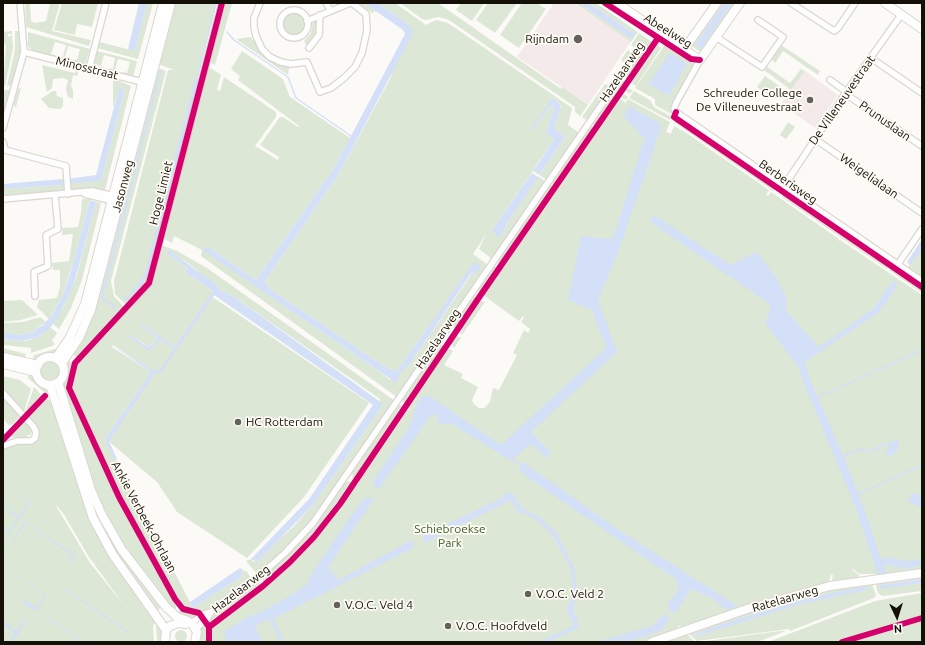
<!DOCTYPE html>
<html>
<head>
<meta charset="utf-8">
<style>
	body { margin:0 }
	#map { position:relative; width:925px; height:645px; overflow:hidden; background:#fcfaf7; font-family:Ubuntu,sans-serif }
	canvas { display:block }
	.frame { position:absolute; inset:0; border:4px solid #141007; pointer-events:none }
	.north { position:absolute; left:877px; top:597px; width:40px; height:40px; -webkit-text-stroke:3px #fefbf5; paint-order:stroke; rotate:176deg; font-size:11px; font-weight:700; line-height:16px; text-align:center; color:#141007 }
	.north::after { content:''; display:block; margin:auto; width:14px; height:18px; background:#141007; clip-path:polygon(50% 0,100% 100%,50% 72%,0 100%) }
</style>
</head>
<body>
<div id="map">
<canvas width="925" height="645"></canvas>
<div class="frame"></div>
<div class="north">N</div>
</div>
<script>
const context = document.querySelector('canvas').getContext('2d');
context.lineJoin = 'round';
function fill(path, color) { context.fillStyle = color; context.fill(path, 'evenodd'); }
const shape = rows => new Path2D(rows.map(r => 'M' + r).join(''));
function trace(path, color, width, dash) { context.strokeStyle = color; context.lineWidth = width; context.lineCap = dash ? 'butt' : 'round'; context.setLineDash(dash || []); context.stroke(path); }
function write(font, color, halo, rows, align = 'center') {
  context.font = font + ' Ubuntu,sans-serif'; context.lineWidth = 3.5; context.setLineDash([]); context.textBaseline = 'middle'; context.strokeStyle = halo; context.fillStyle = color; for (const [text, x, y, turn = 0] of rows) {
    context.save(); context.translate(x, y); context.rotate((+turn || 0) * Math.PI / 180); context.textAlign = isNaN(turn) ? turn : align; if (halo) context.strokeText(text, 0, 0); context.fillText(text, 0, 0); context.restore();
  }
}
const education = shape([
	[554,3,574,3,631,41,588,105,517,57],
	[805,71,838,95,815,128,781,104]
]);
const green = shape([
	[25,3,30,3,31,21,35,23,46,21,50,3,60,3,52,31,91,40,89,46,26,27],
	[62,3,98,3,92,27,77,24,75,35,54,30],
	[147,3,153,3,138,59,97,48,99,42,135,51],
	[174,3,217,3,173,174,150,272,146,282,126,305,115,294,114,281,168,70,174,70,158,64],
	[226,3,232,3,215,65,210,62],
	[358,3,364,3,376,11,372,13],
	[378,3,395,3,426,25,436,20,448,23,572,108,568,125,578,132,585,122,586,123,557,163,547,180,533,171,492,230,501,237,507,223,538,176,546,182,492,259,479,249,486,234,473,254,488,265,398,398,201,256,202,250,174,236,172,243,163,238,209,67,221,75,217,90,220,91,224,77,276,112,276,117,255,146,278,160,279,157,260,145,280,117,283,117,298,127,299,126,238,80,240,76,231,69,242,51,283,79,290,97,350,138,334,168,256,280,210,248,273,298,377,370,390,380,410,364,473,272,477,265,474,263,396,372,382,365,270,289,265,281,339,174,390,79,409,25],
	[552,98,561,105,554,128,565,137,540,174,534,169,554,139,546,133,554,107,550,106,533,130],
	[400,3,438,3,561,89,562,87,588,105,580,116,575,112,575,107,449,20,439,17,426,20,422,19],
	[461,3,484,3,472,21,456,10],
	[488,3,517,3,495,33,476,20],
	[522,3,537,3,546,9,519,48,500,35],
	[575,3,579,3,631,39,635,34,589,3,596,3,638,32,631,42],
	[720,3,724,3,695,45,700,48,732,3,737,3,702,53,690,45],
	'282 24a12 12 0 1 1 24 0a12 12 0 1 1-24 0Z',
	[318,20,319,26,314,40,307,46,304,41,311,33,313,22],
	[12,31,12,34,8,34,8,37,12,35,13,48,5,86,3,86,6,46,3,42,3,32],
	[15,31,20,31,21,50,11,85,7,86,15,49],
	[28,32,90,49,85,65,73,62,74,59,77,60,80,49,68,46,65,57,69,58,69,61,60,58,60,56,63,57,66,45,55,42,51,54,55,55,55,57,33,52,28,46],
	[639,33,654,43,628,80,624,77,642,52,631,45],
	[251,37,252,40,254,40,264,56,281,65,289,67,288,75,236,39],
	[656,44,661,48,636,86,630,82],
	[665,45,695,65,673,115,655,105,655,99,635,88],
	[781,45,820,71,818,75,783,51,775,63,771,59],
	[628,50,633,55,626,64,621,60],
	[97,51,137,61,133,77,122,75,123,72,127,73,130,62,118,59,115,70,118,71,118,74,108,71,109,68,113,69,115,58,104,55,101,66,94,64],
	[42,65,75,73,76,70,79,70,77,76,73,75,71,86,73,90,73,99,68,97,66,89,68,80,63,78,53,79,52,88,47,92],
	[766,66,790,83,801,69,805,71,791,90,764,70],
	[158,68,166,71,111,281,114,296,124,307,78,358,71,353,81,338],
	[765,76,782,88,775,99,757,87],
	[117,80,131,86,105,190,93,188,3,195,3,189,62,185,62,179,101,181,124,92,122,88,119,88,113,108,113,81],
	[622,80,624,82,595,125,592,124],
	[605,84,609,86,609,89,588,121,582,117],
	[21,88,16,107,13,106,18,89],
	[627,88,633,90,630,94,626,91,624,94,628,97,626,100,620,97],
	[3,90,10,90,3,117],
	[53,91,56,91,57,96,63,98,63,106,60,109,49,108,41,99],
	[634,91,650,100,654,107,672,117,670,120,629,98],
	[619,98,625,102,624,105,628,99,670,122,666,132,671,134,674,126,685,132,769,190,766,195,768,196,771,192,839,239,838,241,840,240,922,295,922,564,921,565,922,571,906,572,906,569,919,566,905,569,904,574,875,577,875,574,859,574,853,569,852,570,859,575,859,579,831,584,833,575,831,575,828,584,683,628,680,626,678,626,680,629,646,642,229,642,227,639,225,642,211,642,211,630,214,625,282,571,326,524,355,484,357,485,360,482,358,480,406,409,411,411,407,407,448,348,453,351,444,365,463,374,461,378,478,387,472,400,474,404,479,408,484,408,490,402,493,388,499,390,517,355,513,353,524,330,528,333,530,329,521,322,524,317,523,316,519,321,483,295],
	[677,115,747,164,676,117],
	[675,119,745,167,743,170,674,122],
	[788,122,795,127,786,139,780,135],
	[591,126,593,129,554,184,551,183],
	[747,168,775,188,773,191,745,171],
	[550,185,553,187,510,249,499,263,497,262],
	[786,191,891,263,890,264,786,192],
	[784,194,889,266,887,269,782,197],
	[82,199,90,199,74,259,62,297,49,319,37,307,39,300,57,298,60,286,60,270,53,270,52,263,69,261,73,234,62,235,62,228,78,227,81,213],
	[96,202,101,203,82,280,71,308,59,329,53,324,63,308,76,278],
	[922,244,922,277,908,268,911,260],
	[161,245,177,251,207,268,395,401,321,510,294,542,257,574,246,561,251,559,254,562,293,527,313,505,380,409,380,399,233,296,219,290,192,266,169,251,167,253,187,268,185,272,213,291,211,296,369,403,304,497,247,558,177,512,157,482,107,440,154,372,160,370,153,370,113,345,112,347,151,372,105,439,193,608,241,577,243,570,247,572,251,578,225,599,201,614,198,611,183,607,173,594,131,514,70,387,76,364,107,333,153,281],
	[140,325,175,347,174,349,159,339,151,350,129,335,150,347,157,337],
	[494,266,496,267,479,293,478,288],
	[891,268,922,289,922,293,889,270],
	[474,297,476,297,454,330,453,325],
	[22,300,38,315,21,320,3,322,3,301],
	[479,300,485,302,462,335,459,331],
	[40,317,46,322,32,332,20,335,3,332,3,323,23,322],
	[50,327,57,333,52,341,55,344,52,346,31,353,31,348,3,345,3,339,19,341,30,340,41,335],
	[456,335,461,338,454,348,450,343],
	[440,345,444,345,405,403,401,400],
	[3,348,26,354,24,360,3,354],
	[55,349,58,352,54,355,32,361,34,355],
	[67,359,73,364,68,386,62,389,62,381,66,375],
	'40 371a10 10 0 1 1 20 0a10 10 0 1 1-20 0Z',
	[29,372,34,373,39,382,51,392,45,393,28,378],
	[3,376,20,380,31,389,24,412,3,389],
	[34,387,42,396,26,414,25,413],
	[67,391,122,505,177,605,174,611,129,555,102,511,62,392],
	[3,395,21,415,13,424,9,425,3,419],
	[45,398,53,402,87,509,157,620,153,626,154,642,3,642,3,449,18,443,28,444,37,439,39,434,37,429,28,415],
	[55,504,63,513,89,557,124,605,90,563],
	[398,404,402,406,353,479,352,472],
	[24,419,31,428,31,434,26,437,10,437,4,442],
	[348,481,351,482,322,523,295,553,264,581,261,578,306,534,344,483],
	[107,528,162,607,157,611,123,565,102,531],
	[922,576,922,579,880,585,879,588,922,583,922,591,882,596,878,593,876,586,878,582],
	[257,580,260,584,223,612,224,614,209,624,207,621,225,605],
	[872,584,876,595,874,598,790,631,789,629,697,641,687,632,761,608,833,588],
	[866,587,866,590,822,598,759,616,697,636,694,634,808,598],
	[922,593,922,617,836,642,768,642,875,601],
	[181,610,197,614,199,616,190,618,176,613],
	[922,621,922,641,920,642,848,642],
	[158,623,162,630,162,642,157,642,156,626],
	[205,623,208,628,207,642,199,642,200,629],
	'175 636a6 6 0 1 1 12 0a6 6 0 1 1-12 0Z',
	[780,631,786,631,757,642,699,642],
	[686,633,695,642,659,642]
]);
const water = shape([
	[139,3,147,3,135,51,128,49],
	[364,3,378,3,409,25,413,31,412,35,339,174,265,281,270,289,382,365,396,372,474,262,481,267,477,273,473,272,470,275,410,364,400,373,396,383,203,250,205,247,210,248,256,280,334,168,405,34,403,30],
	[579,3,589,3,635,34,631,39],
	[724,3,732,3,701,49,695,45],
	[670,53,687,64,669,96,648,84],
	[160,70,162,70,104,295,105,299,117,307,115,309,103,300,101,297],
	[195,78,199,79,148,274,143,283,125,302,124,300,141,280,145,272],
	[119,88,122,88,124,92,101,181,67,184,67,179,96,175],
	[552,98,561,105,554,128,565,137,540,174,534,170,554,139,546,133,554,107,550,106,533,130,531,129],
	[629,106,662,125,620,247,598,300,617,352,531,432,551,453,546,458,535,447,529,445,512,460,509,460,452,424,438,424,438,416,432,414,379,489,373,485,373,481,409,427,417,404,423,396,431,397,501,445,606,348,592,310,568,300,581,236,612,239,616,229,644,139,624,117],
	[532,173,538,177,507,223,501,237,497,236,492,230],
	[62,179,62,185,3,189,3,184],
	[90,200,96,202,81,258,73,286,59,316,49,329,36,338,19,341,3,339,3,332,20,335,32,332,43,325,52,315,62,297,69,277],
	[654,215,729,264,732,264,757,252,777,279,786,297,786,311,819,347,873,309,891,283,893,281,897,283,893,293,879,312,805,362,809,377,843,455,862,448,868,451,884,444,896,440,899,442,898,450,890,456,886,455,885,453,889,448,888,445,885,445,873,452,860,451,844,457,866,514,880,556,883,559,888,557,905,561,922,559,922,565,906,569,886,564,885,567,887,574,878,576,856,509,802,379,799,368,765,323,771,305,649,221],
	[922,239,922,249,911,264,909,264,907,262],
	[167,251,170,251,218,286,219,290,233,296,382,403,380,409,313,505,257,562,251,559,309,499,373,405,214,295,161,373,155,373,109,441,117,459,115,461,105,439,151,372,112,345,153,370,160,370,174,349,159,339,151,350,148,350,128,336,129,335,149,347,151,346,157,337,140,325,141,323,175,347,213,291,185,272,187,268,167,253],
	[523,462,613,526,737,606,727,610,711,598,692,589,689,591,678,610,673,613,669,612,668,603,679,589,676,584,677,580,527,477,518,469],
	[11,489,30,503,3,542,8,532,3,526,9,530,18,518,3,506,19,516,28,503],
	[506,492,514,495,521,508,538,516,556,532,574,567,577,591,573,611,577,618,578,628,549,642,539,642,574,625,567,611,572,596,573,579,569,565,552,534,534,518,517,511,511,500,425,543,422,536,502,498],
	[916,493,922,497,922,508,908,501,911,494],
	[367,497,374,499,328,567,338,580,412,540,414,545,411,549,273,619,284,642,280,642,271,623,268,619,266,619,255,627,262,642,225,642,226,639,224,632,244,619,261,612,298,591,307,584,310,576,339,533,362,501],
	[24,522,26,522,75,555,70,563,68,563,73,556,26,523,3,556],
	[3,566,46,596,35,611,22,602,24,600,36,607,44,596],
	[240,568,243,570,241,577,193,608,190,602],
	[922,579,922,583,881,589,879,587,880,585],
	[866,586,868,589,866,590,801,604,697,636,694,634,735,620,808,598],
	[64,588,129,632,128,633,63,589],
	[664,614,667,616,669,620,660,631,626,642,596,642,652,626],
	[45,616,84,642,82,642,45,617],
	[26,619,27,620,19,633,11,642,9,642,15,633,3,624,3,621,17,631]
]);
const stream = shape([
	[227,32,234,40,288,77,296,98,351,136],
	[197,78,216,3],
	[818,397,922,350],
	[512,460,521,465],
	[858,494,922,465]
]);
const street = shape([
	[260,3,254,18,254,27,256,36,262,49,270,57,281,62,291,64,307,62,320,92,331,88,344,78,355,67,362,53,367,30,366,14,352,3],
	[326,3,331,11],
	[791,3,834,31,838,28,855,3],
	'280 24a14 14 0 1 1 28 0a14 14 0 1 1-28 0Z',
	[307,21,350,3],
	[716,37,762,67,783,37,758,20],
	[309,48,319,35,320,15],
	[24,52,146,83],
	[871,58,922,93],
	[700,60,676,103,674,109,676,112,922,281],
	[89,69,106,3],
	[830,80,844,90,850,97,922,146],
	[3,128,24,52,20,3],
	[815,139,922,213],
	[3,142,5,150,66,166,68,194],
	[784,186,849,88,901,15],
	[85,194,113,201],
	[3,199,92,191,115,196],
	[898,264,922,229],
	[35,296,34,272,48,266,46,235,58,229,55,195],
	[132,302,149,283,222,3],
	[3,393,33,426,36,432,35,438,31,441,17,441,3,446],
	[191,623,204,614,211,612],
	[196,628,207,619,211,612,257,578,285,553,313,523,638,52]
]);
const secondary = shape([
	[617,3,700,60,740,3],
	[885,3,922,29],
	[685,48,717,3],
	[3,357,38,365],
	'36 371a14 14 0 1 1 28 0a14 14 0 1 1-28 0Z',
	[56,358,70,337,85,304,163,3],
	[62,363,79,338,91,310,171,3],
	[3,364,36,372],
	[58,382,91,490,102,515,122,550,166,607,177,617,188,621,193,625,197,632,195,642],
	[50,385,93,518,113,555,166,630],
	[165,642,166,630,170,626,178,623,186,624],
	[652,642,747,609,830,586,922,573]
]);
const cycleway = shape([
	[605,3,691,59,700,60],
	[676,112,674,117,922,287],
	[3,440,45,396],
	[209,627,263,586,290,562,314,537,340,504,480,296,658,38],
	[209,642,209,627,199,613,183,609,175,599,119,497,69,388,75,363,149,283,222,3],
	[842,642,922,618]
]);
const markers = [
	[578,39,5,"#65625b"],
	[810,100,4,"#65625b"],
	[238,422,4,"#65625b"],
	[528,594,4,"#65625b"],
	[337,605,4,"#65625b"],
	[448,626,4,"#65625b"]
];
const streetNames = [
	["Abeelweg",668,31,32],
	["Minosstraat",87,68,14],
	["Hazelaarweg",622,72,-56],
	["De Villeneuvestraat",842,100,-55],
	["Prunuslaan",885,121,35],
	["Weigelialaan",869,176,35],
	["Berberisweg",788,182,35],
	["Jasonweg",123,186,-75],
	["Hoge Limiet",161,193,-76],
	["Hazelaarweg",438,339,-56],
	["Ankie Verbeek-Ohrlaan",144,517,62],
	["Hazelaarweg",241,589,-38],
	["Ratelaarweg",785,599,-16]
];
const poiNames = [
	["Rijndam",569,39,"right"],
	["Schreuder College",802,93,"right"],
	["De Villeneuvestraat",802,107,"right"],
	["HC Rotterdam",246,422],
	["V.O.C. Veld 2",536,594],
	["V.O.C. Veld 4",345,605],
	["V.O.C. Hoofdveld",456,626]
];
const parkNames = [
	["Schiebroekse",450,529],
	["Park",450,543]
];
fill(education, '#f4eaea');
fill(green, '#dde7d6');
fill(water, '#d3e0f7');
trace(stream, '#d3e0f7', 1.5);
trace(street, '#dad6d0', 8);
trace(secondary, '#dad6d0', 10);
trace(street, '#fffefe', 5.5);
trace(secondary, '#fffefe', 8);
trace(cycleway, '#d6006c', 6);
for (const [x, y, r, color] of markers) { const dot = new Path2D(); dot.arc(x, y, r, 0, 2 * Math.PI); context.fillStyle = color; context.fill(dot); trace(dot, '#fefbf5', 1.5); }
write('12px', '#141007', '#fefbf5', streetNames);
write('12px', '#141007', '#fefbf5', poiNames, 'left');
write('12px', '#396028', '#fefbf5', parkNames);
</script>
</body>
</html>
